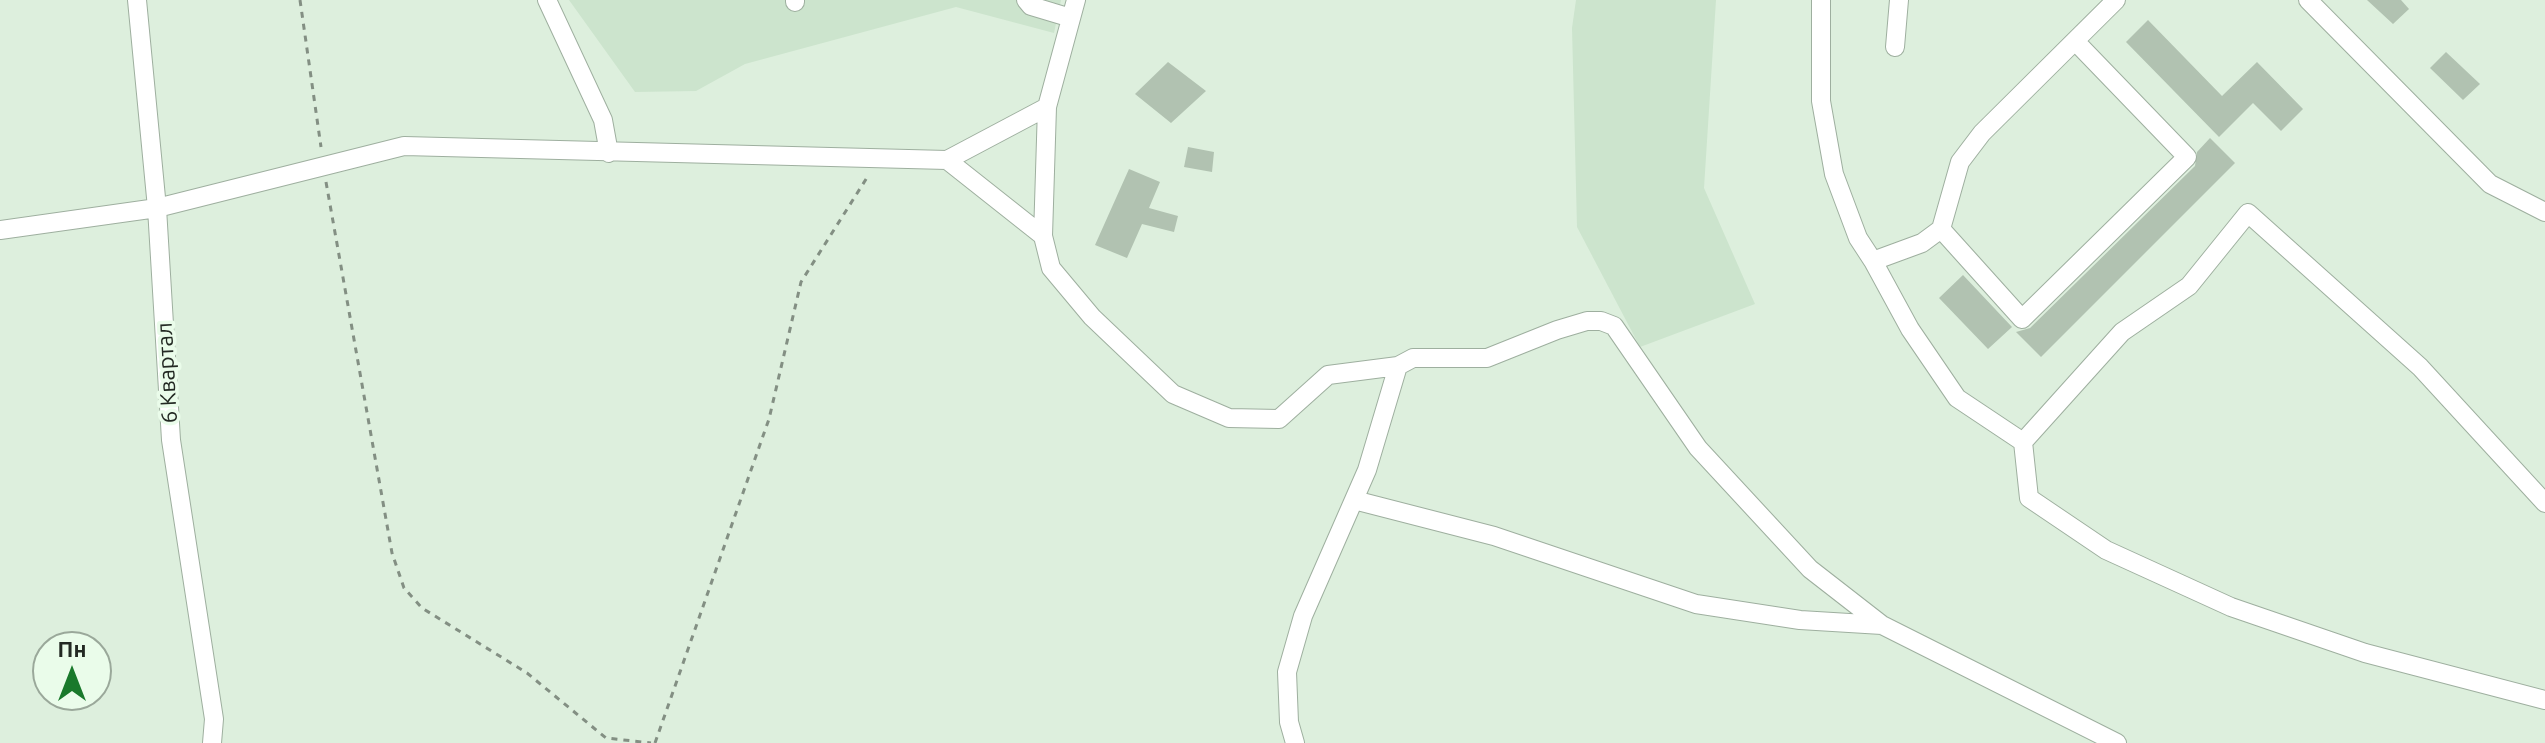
<!DOCTYPE html>
<html>
<head>
<meta charset="utf-8">
<style>
	body { margin:0 }
	#map { position:relative; width:2545px; height:743px; overflow:hidden; background:#ddefdd; font-family:Ubuntu,sans-serif }
	canvas { display:block }
	.north { position:absolute; left:32px; top:631px; width:80px; height:80px; box-sizing:border-box; background:#eafcea; border:2px solid #9aa89a; border-radius:50%; rotate:0deg; font-size:22px; font-weight:700; line-height:32px; text-align:center; color:#232923 }
	.north::after { content:''; display:block; margin:auto; width:28px; height:36px; background:#19792b; clip-path:polygon(50% 0,100% 100%,50% 72%,0 100%) }
</style>
</head>
<body>
<div id="map">
<canvas width="2545" height="743"></canvas>
<div class="north">Пн</div>
</div>
<script>
const context = document.querySelector('canvas').getContext('2d');
context.lineJoin = 'round';
function fill(path, color) { context.fillStyle = color; context.fill(path, 'evenodd'); }
const shape = rows => new Path2D(rows.map(r => 'M' + r).join(''));
function trace(path, color, width, dash) { context.strokeStyle = color; context.lineWidth = width; context.lineCap = dash ? 'butt' : 'round'; context.setLineDash(dash || []); context.stroke(path); }
function write(font, color, halo, rows, align = 'center') {
  context.font = font + ' Ubuntu,sans-serif'; context.lineWidth = 7; context.setLineDash([]); context.textBaseline = 'middle'; context.strokeStyle = halo; context.fillStyle = color; for (const [text, x, y, turn = 0] of rows) {
    context.save(); context.translate(x, y); context.rotate((+turn || 0) * Math.PI / 180); context.textAlign = isNaN(turn) ? turn : align; if (halo) context.strokeText(text, 0, 0); context.fillText(text, 0, 0); context.restore();
  }
}
const built = shape([
	[569,0,1061,0,1054,33,956,7,745,64,696,91,635,92],
	[1576,0,1716,0,1704,188,1755,304,1640,347,1577,227,1572,28]
]);
const building = shape([
	[2367,0,2401,0,2409,9,2393,24],
	[2148,20,2222,96,2257,62,2303,109,2281,131,2253,103,2219,137,2126,42],
	[2446,52,2480,84,2463,100,2430,68],
	[1168,62,1206,91,1171,123,1135,94],
	[2210,138,2235,163,2041,357,2016,332,2030,328,2195,166,2197,152],
	[1188,147,1214,152,1212,172,1184,167],
	[1129,169,1160,182,1149,208,1178,216,1174,232,1142,224,1127,258,1095,245],
	[1963,275,2012,327,1988,349,1939,298]
]);
const path = shape([
	[300,0,321,147],
	[326,182,392,553,404,588,422,608,527,673,606,738,651,743],
	[655,743,769,419,801,282,868,176]
]);
const minor = shape([
	[137,0,157,208,171,440,214,719,212,743],
	[547,0,603,120,609,153],
	[795,0,795,2],
	[1026,0,1031,6,1071,18],
	[1821,0,1821,101,1834,174,1858,238,1873,261,1922,243,1941,229,1960,162,1982,133,2116,0],
	[2308,0,2490,184,2545,212],
	[1895,47,1899,0],
	[1047,107,1043,236,1051,268,1092,317,1173,394,1229,418,1279,419,1328,375,1398,366,1413,358,1487,358,1557,330,1587,321,1601,321,1614,326,1698,448,1810,569,1882,625,2117,743],
	[947,160,1043,236],
	[1941,229,2022,319,2187,157,2076,42],
	[0,230,157,208,404,146,947,160,1047,107,1076,0],
	[1873,261,1910,329,1957,398,2023,442,2029,498,2106,550,2231,607,2365,653,2545,700],
	[2023,442,2122,332,2189,286,2248,213,2420,367,2545,503],
	[1354,500,1494,536,1696,604,1800,620,1882,625],
	[1295,743,1289,722,1287,672,1303,616,1367,470,1398,366]
]);
const streetNames = [
	["6 Квартал",167,373,-93]
];
fill(built, '#cce4cd');
fill(building, '#b1c2b1');
trace(minor, '#9eaf9f', 20);
trace(path, '#838f83', 3, [6, 6]);
trace(minor, '#fff', 18);
write('22px', '#232923', '#eafcea', streetNames);
</script>
</body>
</html>
